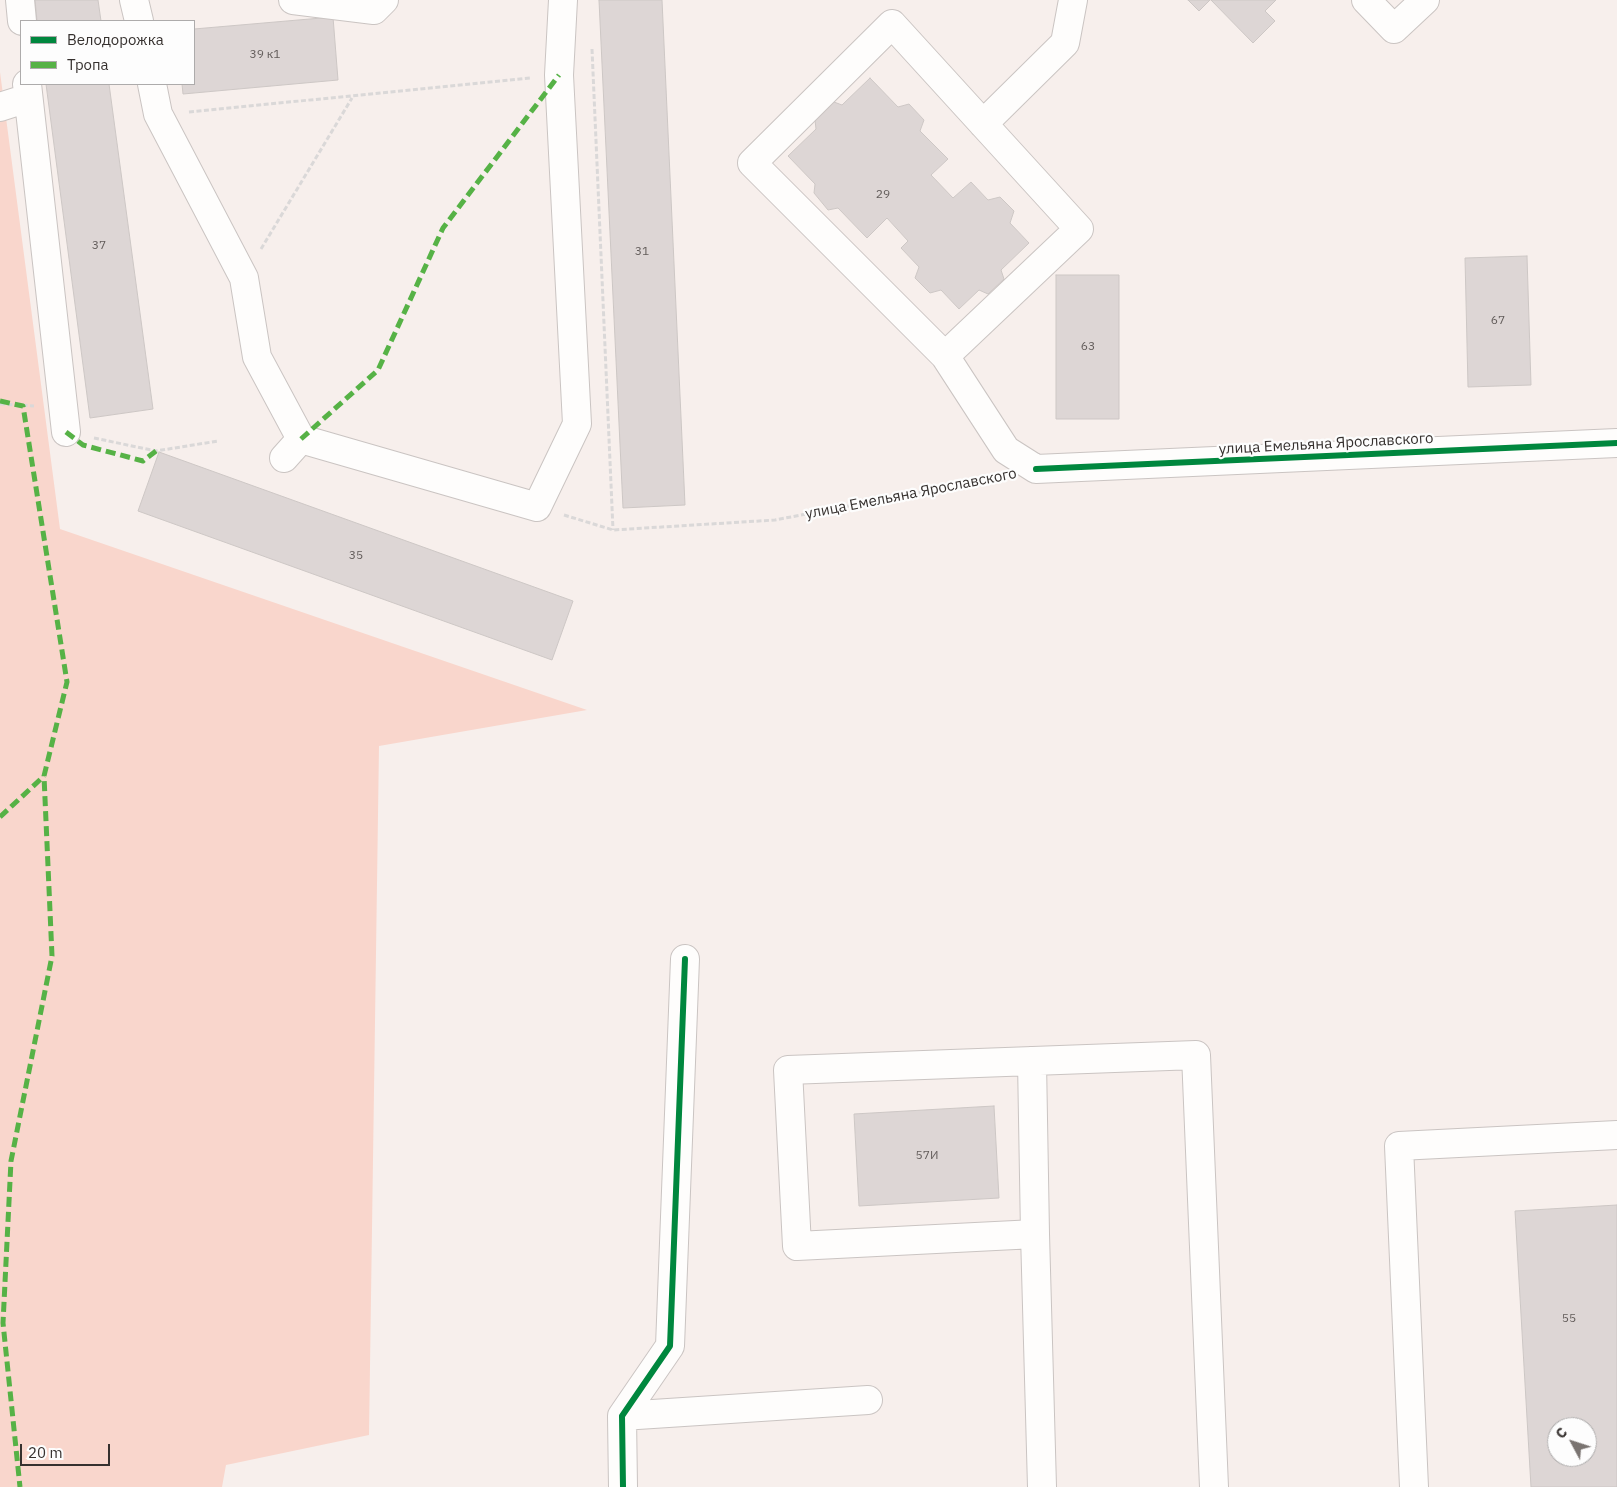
<!DOCTYPE html>
<html>
<head>
<meta charset="utf-8">
<style>
	body { margin:0 }
	#map { position:relative; width:1617px; height:1487px; overflow:hidden; background:#f7efec; font-family:"IBM Plex Sans",sans-serif }
	canvas { display:block }
	.legend { position:absolute; left:20px; top:20px; width:175px; height:65px; box-sizing:border-box; background:#fdfdfd; border:1px solid #adabab; margin:0; padding:6px 9px; list-style:none; font-size:15px; color:#36312f }
	.legend li { display:flex; align-items:center; gap:10px; height:25px }
	.legend b { width:25px; border:1px solid #adabab }
	.north { position:absolute; left:1547px; top:1417px; width:50px; height:50px; box-sizing:border-box; background:#fdfdfd; border:1px solid #adabab; border-radius:50%; rotate:310deg; font-size:14px; font-weight:700; line-height:20px; text-align:center; color:#36312f }
	.north::after { content:''; display:block; margin:auto; width:18px; height:22px; background:#7a7471; clip-path:polygon(50% 0,100% 100%,50% 72%,0 100%) }
	.scale { position:absolute; left:20px; top:1444px; width:90px; height:22px; box-sizing:border-box; border:2px solid #36312f; border-top:0; padding-left:6px; font-size:15px; line-height:18px; white-space:nowrap; color:#36312f; -webkit-text-stroke:4px #fdfdfd; paint-order:stroke }
</style>
</head>
<body>
<div id="map">
<canvas width="1617" height="1487"></canvas>
<ul class="legend">
<li><b style="height:6px;background:#00873e"></b>Велодорожка</li>
<li><b style="height:6px;background:#56b246"></b>Тропа</li>
</ul>
<div class="north">С</div>
<div class="scale">20 m</div>
</div>
<script>
const context = document.querySelector('canvas').getContext('2d');
context.lineJoin = 'round';
function fill(path, color) { context.fillStyle = color; context.fill(path, 'evenodd'); }
const shape = rows => new Path2D(rows.map(r => 'M' + r).join(''));
function trace(path, color, width, dash) { context.strokeStyle = color; context.lineWidth = width; context.lineCap = dash ? 'butt' : 'round'; context.setLineDash(dash || []); context.stroke(path); }
function write(font, color, halo, rows, align = 'center') {
  context.font = font + ' "IBM Plex Sans",sans-serif'; context.lineWidth = 4.5; context.setLineDash([]); context.textBaseline = 'middle'; context.strokeStyle = halo; context.fillStyle = color; for (const [text, x, y, turn = 0] of rows) {
    context.save(); context.translate(x, y); context.rotate((+turn || 0) * Math.PI / 180); context.textAlign = isNaN(turn) ? turn : align; if (halo) context.strokeText(text, 0, 0); context.fillText(text, 0, 0); context.restore();
  }
}
const green = shape([
	[0,72,60,529,587,710,379,746,369,1435,226,1465,222,1487,0,1487]
]);
const building = shape([
	[35,0,98,0,101,21,37,21,35,0],
	[599,0,662,0,685,505,623,508,599,0],
	[1188,0,1210,0,1199,11,1188,0],
	[1211,0,1276,0,1265,11,1275,21,1253,43,1211,0],
	[333,17,338,80,183,94,182,84,194,84,194,29,333,17],
	[870,78,898,107,909,104,924,120,920,131,948,159,931,175,953,198,971,182,988,200,1000,197,1014,211,1010,223,1029,243,1001,270,1004,279,988,294,979,290,959,309,941,290,930,293,915,278,919,267,901,248,908,241,887,218,867,238,838,208,828,210,814,193,815,184,788,156,816,129,815,120,834,102,842,105,870,78],
	[46,84,109,84,153,409,90,418,46,84],
	[1527,256,1531,385,1468,387,1465,258,1527,256],
	[1056,275,1119,275,1119,419,1056,419,1056,275],
	[159,452,573,601,552,660,138,511,159,452],
	[994,1106,999,1198,859,1206,854,1114,994,1106],
	[1617,1205,1617,1487,1531,1487,1515,1211,1617,1205],
	[1557,1427,1587,1427,1587,1457,1557,1457,1557,1427]
]);
const path = shape([
	[592,49,613,530],
	[189,112,531,78],
	[261,249,352,98],
	[0,404,34,406],
	[94,438,156,451,218,441],
	[564,515,613,530,775,520,994,478]
]);
const minor = shape([
	[20,0,22,21],
	[134,0,139,21],
	[293,0,374,10,384,0],
	[1366,0,1394,29,1425,0],
	[27,84,66,432],
	[152,84,158,114,244,278,257,357,301,439,537,507,577,424,559,75,563,0],
	[0,107,28,98],
	[983,124,1065,43,1073,0],
	[945,356,1079,229,892,24,752,163,945,356,1006,450,1036,469,1617,443],
	[284,458,301,439],
	[1032,1061,1035,1234],
	[622,1416,868,1400],
	[623,1487,622,1416,670,1346,685,959],
	[1042,1487,1035,1234,797,1246,788,1070,1196,1055,1214,1487],
	[1414,1487,1399,1146,1617,1135]
]);
const quiet = shape([
	[0,401,23,406,67,682,44,776,52,956,11,1161,3,1323,20,1487],
	[66,432,83,445,143,461,156,451],
	[301,439,378,370,443,228,559,75],
	[0,817,44,776]
]);
const cycleway = shape([
	[1036,469,1617,443],
	[623,1487,622,1416,670,1346,685,959]
]);
const numberNames = [
	["39 к1",265,55],
	["29",883,195],
	["37",99,246],
	["31",642,252],
	["67",1498,321],
	["63",1088,347],
	["35",356,556],
	["57И",927,1156],
	["55",1569,1319]
];
const streetNames = [
	["улица Емельяна Ярославского",1326,444,-3],
	["улица Емельяна Ярославского",911,494,-11]
];
fill(green, '#f9d6cc');
fill(building, '#ddd6d5');
trace(building, '#cdc7c5', 1);
trace(minor, '#cac4c2', 30);
trace(path, '#dad8d8', 3, [5, 2.5]);
trace(minor, '#fefdfc', 28);
trace(quiet, '#56b246', 5, [10, 5]);
trace(cycleway, '#00873e', 6);
write('12px', '#625c5a', null, numberNames);
write('15px', '#36312f', '#fdfdfd', streetNames);
</script>
</body>
</html>
